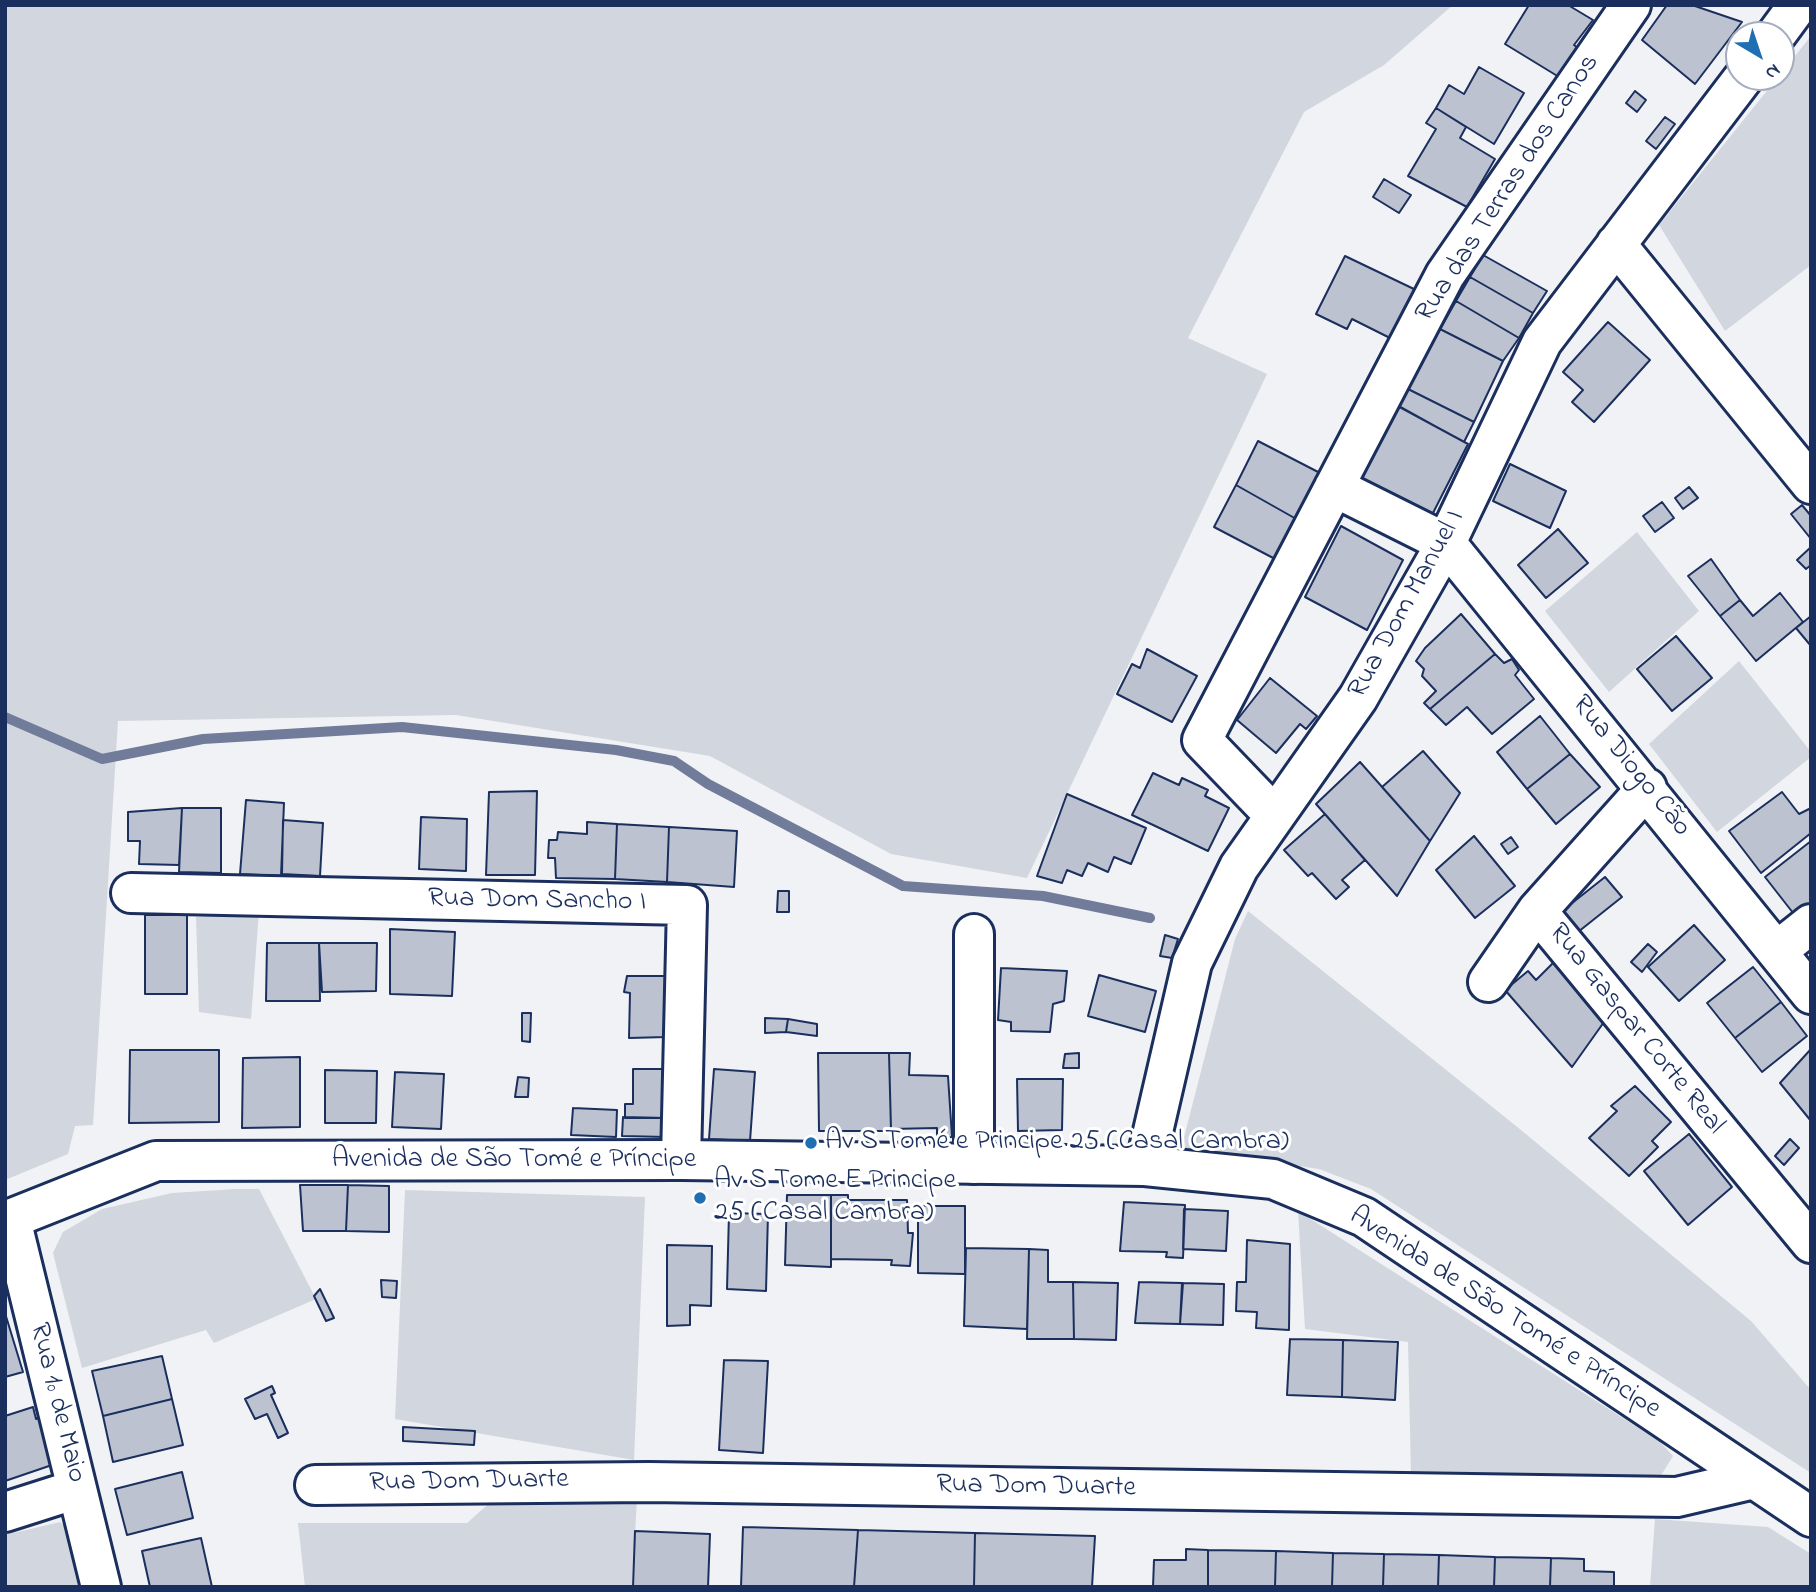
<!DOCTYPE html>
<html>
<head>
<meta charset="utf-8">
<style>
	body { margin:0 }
	#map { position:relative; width:1816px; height:1592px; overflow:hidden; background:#f1f2f5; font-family:"Indie Flower",sans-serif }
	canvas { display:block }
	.frame { position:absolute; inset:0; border:7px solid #1b2f5e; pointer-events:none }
	.north { position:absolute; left:1725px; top:21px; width:70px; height:70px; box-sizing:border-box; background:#fff; border:2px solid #a4acbf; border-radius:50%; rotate:141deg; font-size:19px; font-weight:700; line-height:28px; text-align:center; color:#1b2f5e }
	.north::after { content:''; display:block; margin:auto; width:24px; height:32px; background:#1f6fb2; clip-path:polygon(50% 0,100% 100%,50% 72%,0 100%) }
</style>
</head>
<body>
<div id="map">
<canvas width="1816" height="1592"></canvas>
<div class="frame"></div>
<div class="north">N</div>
</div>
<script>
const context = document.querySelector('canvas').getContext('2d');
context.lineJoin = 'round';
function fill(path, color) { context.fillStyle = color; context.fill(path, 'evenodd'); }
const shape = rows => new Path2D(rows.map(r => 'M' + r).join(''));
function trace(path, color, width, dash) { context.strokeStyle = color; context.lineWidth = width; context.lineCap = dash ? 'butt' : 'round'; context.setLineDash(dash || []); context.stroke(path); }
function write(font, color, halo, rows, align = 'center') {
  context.font = font + ' "Indie Flower",sans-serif'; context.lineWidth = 6; context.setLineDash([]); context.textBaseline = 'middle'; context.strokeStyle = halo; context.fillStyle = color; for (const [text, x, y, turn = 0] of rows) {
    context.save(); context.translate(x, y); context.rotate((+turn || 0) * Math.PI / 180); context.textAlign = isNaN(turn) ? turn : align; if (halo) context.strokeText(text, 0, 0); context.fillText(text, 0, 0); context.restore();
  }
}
const green = shape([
	[5,5,1453,5,1384,65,1304,112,1188,338,1267,374,1027,878,891,854,710,756,456,715,118,721,93,1125,75,1126,68,1154,5,1180],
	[1811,36,1811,265,1725,331,1659,225],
	[1637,532,1699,611,1609,692,1545,611],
	[1739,661,1811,752,1811,757,1717,832,1649,744],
	[259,911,251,1019,199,1012,196,917],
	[1248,911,1521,1130,1751,1321,1811,1390,1811,1473,1371,1189,1319,1169,1181,1149,1235,939],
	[236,1189,259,1189,316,1299,214,1343,206,1330,82,1368,53,1253,63,1232,102,1209,172,1193],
	[405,1190,645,1197,634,1460,395,1419],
	[1298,1211,1659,1441,1673,1456,1660,1477,1411,1474,1408,1342,1305,1329],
	[494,1499,637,1499,632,1587,305,1587,298,1523,467,1523],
	[1655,1519,1768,1527,1811,1554,1811,1587,1650,1587],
	[60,1522,73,1533,88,1587,6,1587,5,1535]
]);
const stream = shape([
	[5,717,102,759,203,739,402,727,616,750,674,761,708,784,903,886,1043,896,1150,918]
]);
const building = shape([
	[1529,5,1568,5,1593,20,1574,45,1578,48,1559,77,1505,44,1529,5],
	[1667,5,1692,5,1742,22,1695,84,1642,40,1667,5],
	[1479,67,1524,93,1494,144,1436,108,1449,85,1464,94,1479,67],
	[1635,91,1646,100,1637,112,1626,103,1635,91],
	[1436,108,1466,127,1460,138,1495,159,1467,207,1408,176,1436,129,1426,123,1436,108],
	[1665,117,1675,124,1656,149,1646,141,1665,117],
	[1384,179,1411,195,1399,213,1373,197,1384,179],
	[1483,255,1547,291,1533,313,1470,277,1483,255],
	[1345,256,1416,290,1392,339,1352,319,1347,329,1316,314,1345,256],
	[1470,277,1533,313,1519,338,1456,301,1470,277],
	[1456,301,1519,338,1503,361,1440,329,1456,301],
	[1608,322,1650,360,1594,422,1572,402,1583,390,1563,372,1608,322],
	[1440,329,1503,361,1474,422,1408,389,1440,329],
	[1408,389,1474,422,1464,442,1399,406,1408,389],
	[1394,404,1468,444,1432,515,1361,481,1394,404],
	[1258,441,1322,474,1298,520,1236,485,1258,441],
	[1510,464,1566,491,1550,528,1493,501,1510,464],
	[1236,485,1298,520,1277,560,1214,527,1236,485],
	[1689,487,1698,498,1683,509,1675,498,1689,487],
	[1662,502,1674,518,1655,532,1643,516,1662,502],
	[1802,505,1811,516,1811,539,1791,514,1802,505],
	[1341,526,1403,560,1367,630,1305,597,1341,526],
	[1558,529,1588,563,1546,598,1518,565,1558,529],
	[1811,547,1811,565,1806,569,1797,560,1811,547],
	[1711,559,1740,600,1720,616,1688,576,1711,559],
	[1780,593,1803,622,1756,661,1720,616,1740,600,1753,616,1780,593],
	[1461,614,1495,654,1430,709,1424,703,1436,691,1422,676,1424,669,1416,661,1425,648,1461,614],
	[1811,616,1811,646,1796,628,1811,616],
	[1676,636,1712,678,1672,711,1637,669,1676,636],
	[1147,649,1197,676,1172,722,1117,694,1132,664,1140,668,1147,649],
	[1495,654,1504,663,1512,659,1519,670,1515,675,1534,699,1492,734,1467,707,1446,725,1430,709,1495,654],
	[1270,678,1317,716,1306,729,1300,724,1276,753,1237,720,1270,678],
	[1540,716,1570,754,1527,789,1497,752,1540,716],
	[1423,751,1460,793,1430,841,1382,787,1423,751],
	[1570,754,1600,787,1556,824,1527,789,1570,754],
	[1360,762,1430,841,1397,896,1316,804,1360,762],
	[1153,773,1179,785,1182,778,1208,790,1205,796,1229,808,1208,851,1132,815,1153,773],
	[537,791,535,875,486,875,489,792,537,791],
	[1782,792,1799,814,1809,809,1811,811,1811,833,1761,873,1729,831,1782,792],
	[1067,794,1146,828,1131,864,1114,857,1108,872,1088,863,1082,876,1067,870,1062,883,1037,876,1067,794],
	[246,800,284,803,281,876,240,874,246,800],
	[182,808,221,808,221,873,179,872,182,808],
	[182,808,179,865,139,864,140,841,128,841,128,812,182,808],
	[1325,814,1365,860,1342,880,1349,887,1336,899,1312,873,1308,876,1284,850,1325,814],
	[421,817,467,819,466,871,419,869,421,817],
	[283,820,323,823,320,876,282,874,283,820],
	[587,822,617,824,615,879,556,878,555,858,548,858,549,840,557,840,558,832,587,834,587,822],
	[617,824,669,827,667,882,615,879,617,824],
	[669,827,737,831,734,887,667,882,669,827],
	[1474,836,1515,886,1475,918,1436,870,1474,836],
	[1511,837,1518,847,1508,854,1501,844,1511,837],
	[1811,841,1811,907,1797,918,1765,877,1811,841],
	[1605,877,1622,897,1578,932,1562,911,1605,877],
	[778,891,789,891,789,912,777,912,778,891],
	[145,915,187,915,187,994,145,994,145,915],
	[1694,925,1725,960,1679,1001,1648,967,1694,925],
	[390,929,455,932,452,996,390,994,390,929],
	[1165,935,1178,939,1172,958,1160,956,1165,935],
	[267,943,319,943,320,1001,266,1001,267,943],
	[319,943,377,943,376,991,322,992,319,943],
	[1648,944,1657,952,1642,972,1631,962,1648,944],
	[1554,962,1604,1022,1572,1067,1505,990,1528,971,1536,980,1554,962],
	[1753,967,1781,1002,1735,1038,1707,1003,1753,967],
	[1001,968,1067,971,1064,1001,1053,1004,1050,1032,1011,1031,1011,1022,998,1020,1001,968],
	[1099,975,1156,991,1145,1032,1088,1016,1099,975],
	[627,976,668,976,666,1037,629,1038,630,993,624,992,627,976],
	[1781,1002,1807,1036,1762,1072,1735,1038,1781,1002],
	[522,1013,531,1013,530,1042,522,1041,522,1013],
	[765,1018,788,1019,786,1032,765,1033,765,1018],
	[788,1019,817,1024,817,1036,786,1032,788,1019],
	[1811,1049,1811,1121,1780,1083,1811,1049],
	[130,1050,219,1050,219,1122,129,1123,130,1050],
	[818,1053,889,1053,891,1131,819,1131,818,1053],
	[889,1053,910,1053,909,1075,948,1076,952,1137,937,1138,937,1128,891,1129,889,1053],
	[1079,1053,1079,1068,1063,1068,1065,1054,1079,1053],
	[300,1057,300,1127,242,1128,243,1058,300,1057],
	[633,1069,666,1069,666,1118,625,1118,625,1104,633,1104,633,1069],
	[714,1069,755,1072,750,1141,709,1139,714,1069],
	[325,1070,377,1071,376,1123,325,1123,325,1070],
	[395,1072,444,1074,441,1129,392,1127,395,1072],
	[518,1077,529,1078,528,1097,515,1097,518,1077],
	[1017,1079,1063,1079,1062,1130,1018,1131,1017,1079],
	[1635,1086,1671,1122,1652,1141,1658,1147,1629,1176,1589,1138,1617,1111,1611,1106,1635,1086],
	[573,1108,617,1110,616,1137,571,1135,573,1108],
	[623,1117,666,1118,666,1137,622,1136,623,1117],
	[1689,1134,1732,1187,1688,1225,1644,1171,1689,1134],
	[1790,1139,1799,1148,1784,1165,1775,1156,1790,1139],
	[300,1185,348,1185,346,1231,303,1231,300,1185],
	[348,1185,389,1186,389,1232,346,1231,348,1185],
	[787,1195,831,1195,831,1267,785,1265,787,1195],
	[831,1195,848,1195,848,1200,907,1200,908,1233,913,1233,910,1266,891,1265,892,1260,831,1259,831,1195],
	[1124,1202,1185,1205,1183,1258,1166,1257,1167,1252,1120,1251,1124,1202],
	[918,1206,965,1206,965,1274,918,1273,918,1206],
	[1184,1209,1228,1211,1226,1251,1183,1249,1184,1209],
	[729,1213,768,1214,766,1291,727,1289,729,1213],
	[1247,1240,1290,1244,1289,1330,1256,1328,1257,1312,1236,1311,1237,1282,1246,1282,1247,1240],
	[667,1245,712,1246,711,1306,690,1305,690,1325,667,1326,667,1245],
	[966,1248,1029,1249,1027,1329,964,1326,966,1248],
	[1029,1249,1048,1250,1048,1282,1073,1282,1074,1339,1027,1339,1029,1249],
	[381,1280,397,1281,396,1298,382,1297,381,1280],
	[1073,1282,1118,1283,1116,1340,1074,1339,1073,1282],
	[1139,1282,1182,1283,1180,1324,1135,1323,1139,1282],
	[1183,1283,1224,1284,1223,1325,1180,1324,1183,1283],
	[320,1289,334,1318,326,1321,314,1296,320,1289],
	[5,1313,23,1372,5,1377,5,1313],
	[1290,1339,1343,1340,1342,1397,1287,1395,1290,1339],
	[1343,1340,1398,1342,1395,1400,1342,1397,1343,1340],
	[162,1356,172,1399,103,1416,92,1371,162,1356],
	[724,1360,768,1361,763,1453,719,1450,724,1360],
	[272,1386,275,1393,271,1395,288,1433,278,1438,267,1414,255,1419,245,1399,272,1386],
	[172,1399,183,1445,113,1462,103,1416,172,1399],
	[33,1407,36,1419,41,1417,52,1465,5,1481,5,1416,33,1407],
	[403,1427,475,1431,474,1445,403,1441,403,1427],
	[182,1472,193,1518,127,1535,115,1489,182,1472],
	[743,1527,858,1530,854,1587,741,1587,743,1527],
	[858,1530,975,1533,974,1587,854,1587,858,1530],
	[635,1531,710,1534,708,1587,633,1587,635,1531],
	[975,1533,1095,1536,1092,1587,974,1587,975,1533],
	[201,1538,212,1587,150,1587,142,1551,201,1538],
	[1186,1549,1208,1550,1208,1587,1153,1587,1154,1560,1186,1560,1186,1549],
	[1208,1550,1276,1551,1275,1587,1208,1587,1208,1550],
	[1276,1551,1333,1553,1332,1587,1275,1587,1276,1551],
	[1333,1553,1384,1554,1383,1587,1332,1587,1333,1553],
	[1384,1554,1439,1555,1438,1587,1383,1587,1384,1554],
	[1439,1555,1495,1557,1494,1587,1438,1587,1439,1555],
	[1495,1557,1551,1558,1550,1587,1494,1587,1495,1557],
	[1551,1558,1584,1559,1584,1571,1614,1572,1614,1587,1550,1587,1551,1558]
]);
const street = shape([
	[1776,35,1798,5],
	[1616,244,1811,484],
	[1334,487,1446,543,1811,994],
	[1647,788,1537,911,1811,1243],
	[1275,816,1202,740,1445,275,1631,5],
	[131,893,687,905,681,1160],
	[974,934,974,1164],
	[1777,951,1811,924],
	[1488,982,1537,911],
	[1145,1166,1192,963,1239,867,1358,698,1446,543,1542,342,1744,77],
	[11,1219,101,1587],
	[315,1485,649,1482,1677,1497,1754,1479],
	[5,1512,77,1489]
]);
const secondary = shape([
	[5,1221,156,1161,681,1160,1145,1166,1273,1179,1364,1217,1811,1517]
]);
const markers = [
	[811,1143,7,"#1f6fb2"],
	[700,1198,7,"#1f6fb2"]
];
const streetNames = [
	["Rua das Terras dos Canos",1509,189,-57],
	["Rua Dom Manuel I",1408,605,-61],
	["Rua Diogo Cão",1630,767,51],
	["Rua Dom Sancho I",537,902,1],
	["Rua Gaspar Corte Real",1635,1030,51],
	["Avenida de São Tomé e Príncipe",514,1161],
	["Avenida de São Tomé e Príncipe",1504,1314,33],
	["Rua 1º de Maio",56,1403,76],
	["Rua Dom Duarte",469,1483,-1],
	["Rua Dom Duarte",1036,1488,1]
];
const poiNames = [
	["Av S Tomé e Principe 25 (Casal Cambra)",825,1143],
	["Av S Tome E Principe",714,1182],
	["25 (Casal Cambra)",714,1214]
];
fill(green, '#d2d6df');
trace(stream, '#707c9a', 10);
fill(building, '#bcc2d0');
trace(building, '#1b2f5e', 2);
trace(street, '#1b2f5e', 44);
trace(secondary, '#1b2f5e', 44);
trace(street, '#fff', 38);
trace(secondary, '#fff', 38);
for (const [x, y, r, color] of markers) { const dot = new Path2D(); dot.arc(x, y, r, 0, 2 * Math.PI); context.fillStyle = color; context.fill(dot); trace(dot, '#fff', 2.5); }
write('28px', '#1b2f5e', '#fff', streetNames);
write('28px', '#1b2f5e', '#fff', poiNames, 'left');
</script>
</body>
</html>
